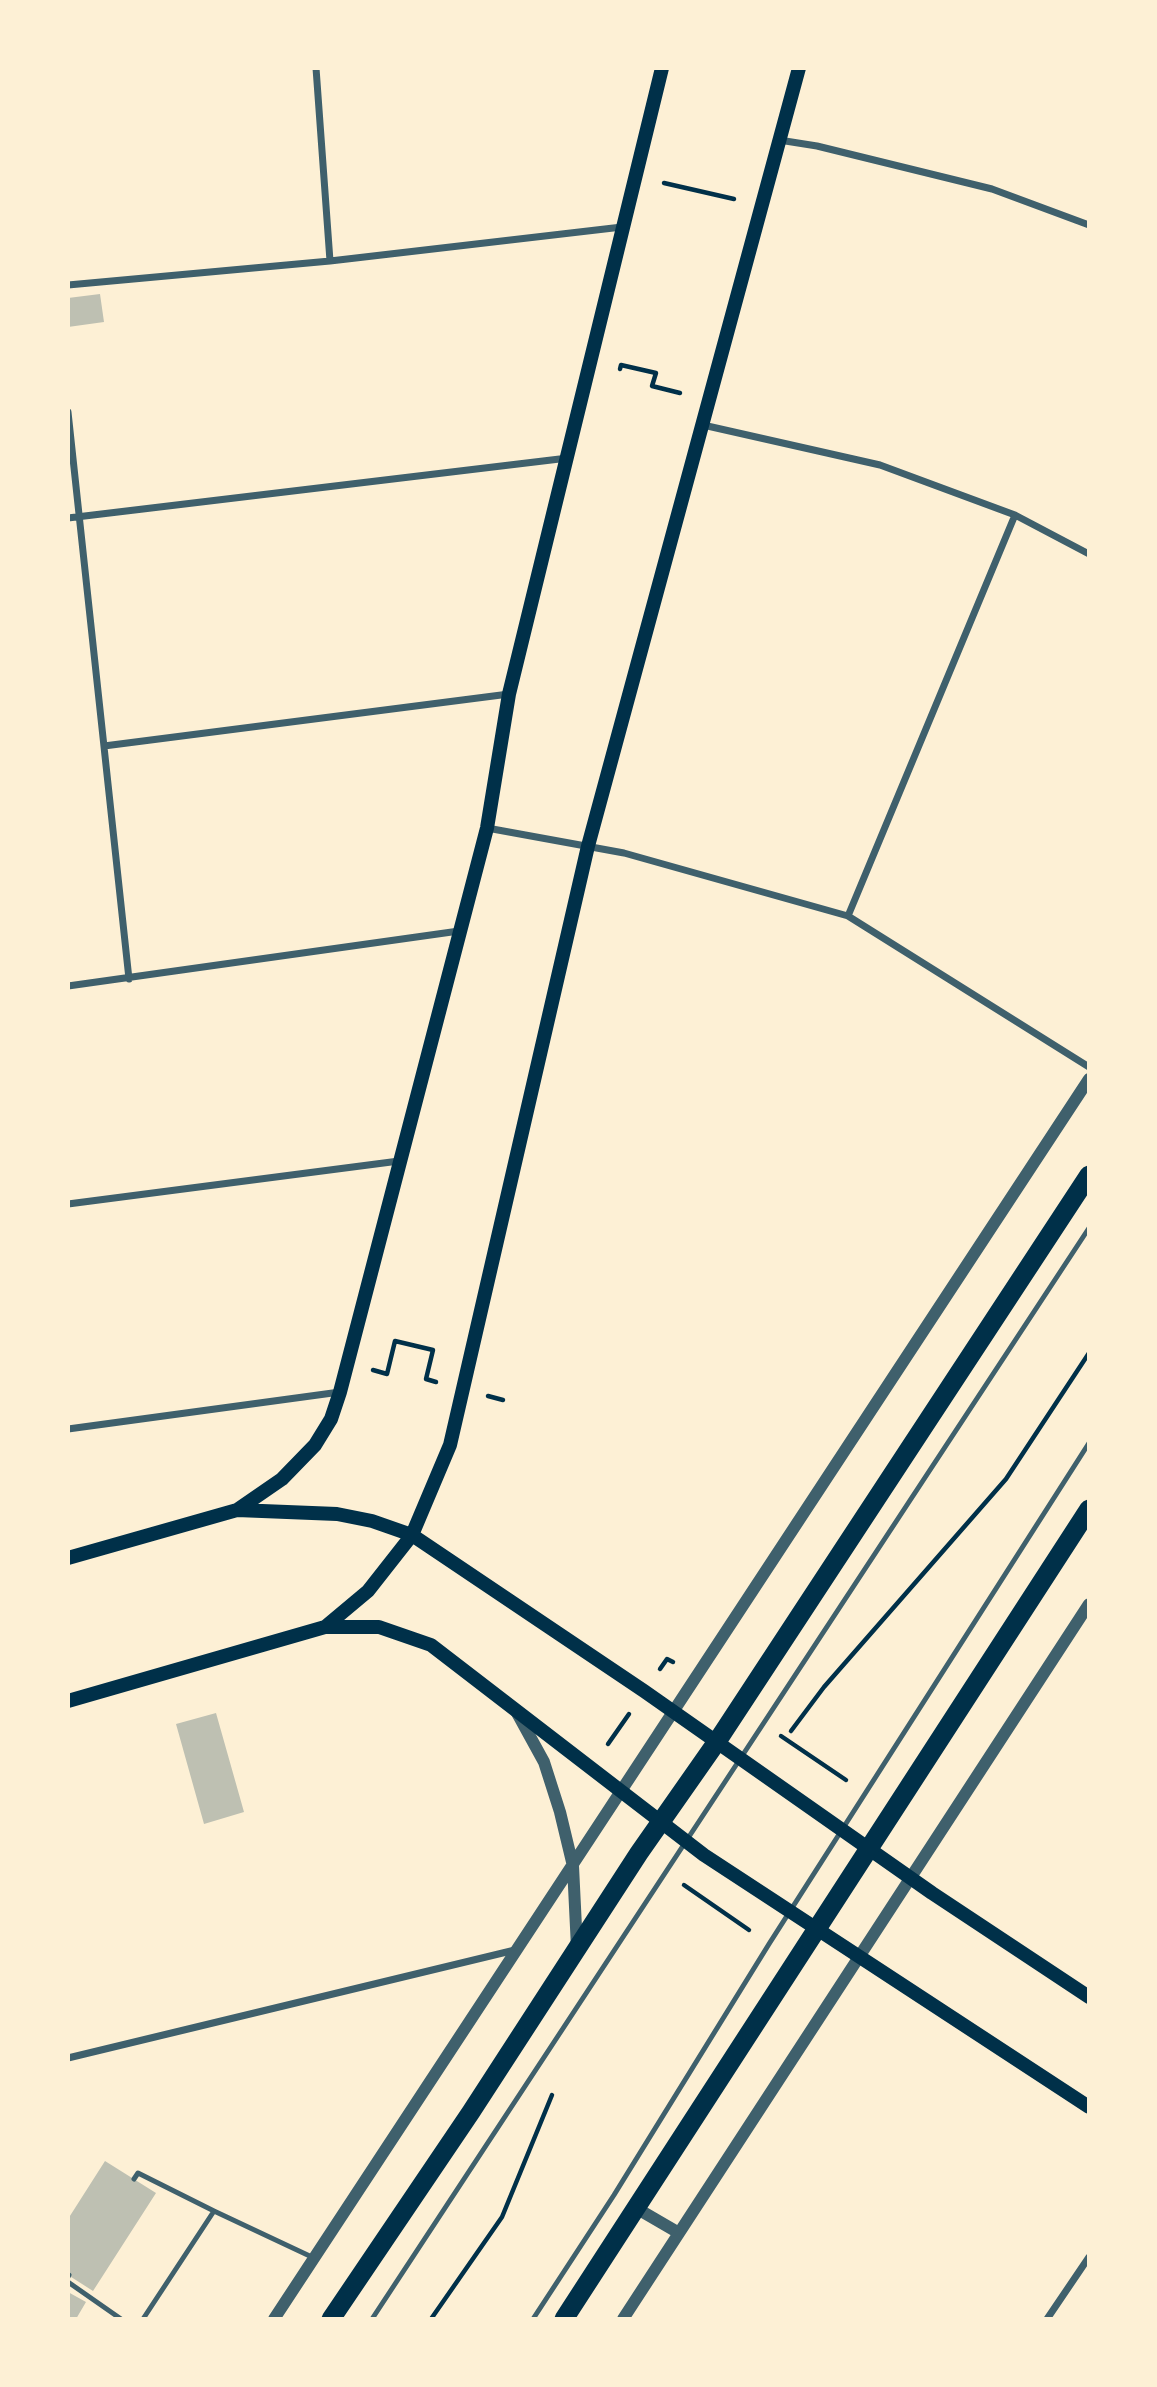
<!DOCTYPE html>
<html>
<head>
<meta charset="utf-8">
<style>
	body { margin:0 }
	#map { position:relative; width:1157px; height:2387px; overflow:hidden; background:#fdf0d5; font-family:"PT Sans",sans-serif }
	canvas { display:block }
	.frame { position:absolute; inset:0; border:70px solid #fdf0d5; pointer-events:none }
</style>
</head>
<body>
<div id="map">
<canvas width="1157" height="2387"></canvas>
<div class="frame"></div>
</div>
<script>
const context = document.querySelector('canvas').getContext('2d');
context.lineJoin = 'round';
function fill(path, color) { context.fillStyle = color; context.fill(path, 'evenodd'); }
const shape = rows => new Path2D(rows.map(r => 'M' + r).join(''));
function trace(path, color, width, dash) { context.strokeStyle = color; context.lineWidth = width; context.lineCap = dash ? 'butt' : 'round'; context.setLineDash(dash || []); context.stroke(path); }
const building = shape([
	[100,294,104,322,68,327,68,298],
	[216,1713,244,1812,204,1824,176,1724],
	[105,2161,156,2193,93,2291,68,2275,68,2219],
	[68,2292,86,2302,76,2319,68,2319]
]);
const path = shape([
	[664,183,734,199],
	[620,369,621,365,656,373,652,386,680,393],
	[373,1370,387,1374,395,1341,433,1350,426,1379,436,1382],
	[488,1396,503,1400],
	[660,1669,667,1659,673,1662],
	[791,1731,824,1687,1006,1479,1089,1353],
	[781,1736,846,1780],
	[608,1744,629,1714],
	[684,1885,749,1930],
	[431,2319,502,2217,552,2095]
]);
const service = shape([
	[134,2179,138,2173,214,2211],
	[68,2277,69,2275],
	[68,2282,121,2319],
	[143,2319,214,2211,314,2258],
	[372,2319,1089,1228],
	[533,2319,614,2195,769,1944,1089,1443]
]);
const minor = shape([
	[316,68,330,261],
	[779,140,817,146,992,189,1089,225],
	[68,285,330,261,622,227],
	[68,412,129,979],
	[703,425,880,465,1015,515,1089,554],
	[68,518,568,458],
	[104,746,509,694],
	[487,828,624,853,848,916,1089,1067],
	[848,916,1015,515],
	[68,986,459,931],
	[68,1204,399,1161],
	[68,1429,340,1392],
	[68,2058,515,1950],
	[1047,2319,1089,2257]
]);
const tertiary = shape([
	[516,1711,544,1762,560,1812,573,1866,577,1948],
	[636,2208,679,2233],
	[274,2319,1089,1079],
	[623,2319,1089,1604]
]);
const secondary = shape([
	[237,1510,282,1479,315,1445,331,1419,340,1392,487,828,509,694,662,68],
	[68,1558,237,1510,337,1514,372,1521,412,1535,644,1691,932,1893,1089,1997],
	[325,1627,368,1591,412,1535,450,1445,588,846,799,68],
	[68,1701,325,1627,379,1627,431,1645,704,1855,1089,2107]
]);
const trunk = shape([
	[331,2319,471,2112,639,1853,716,1743,1089,1175],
	[564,2319,1089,1509]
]);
fill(building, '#bec0b2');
trace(path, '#003049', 4.5);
trace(service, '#3f606c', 5);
trace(minor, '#3f606c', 7);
trace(tertiary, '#3f606c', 12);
trace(secondary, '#003049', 14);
trace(trunk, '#003049', 19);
</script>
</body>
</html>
